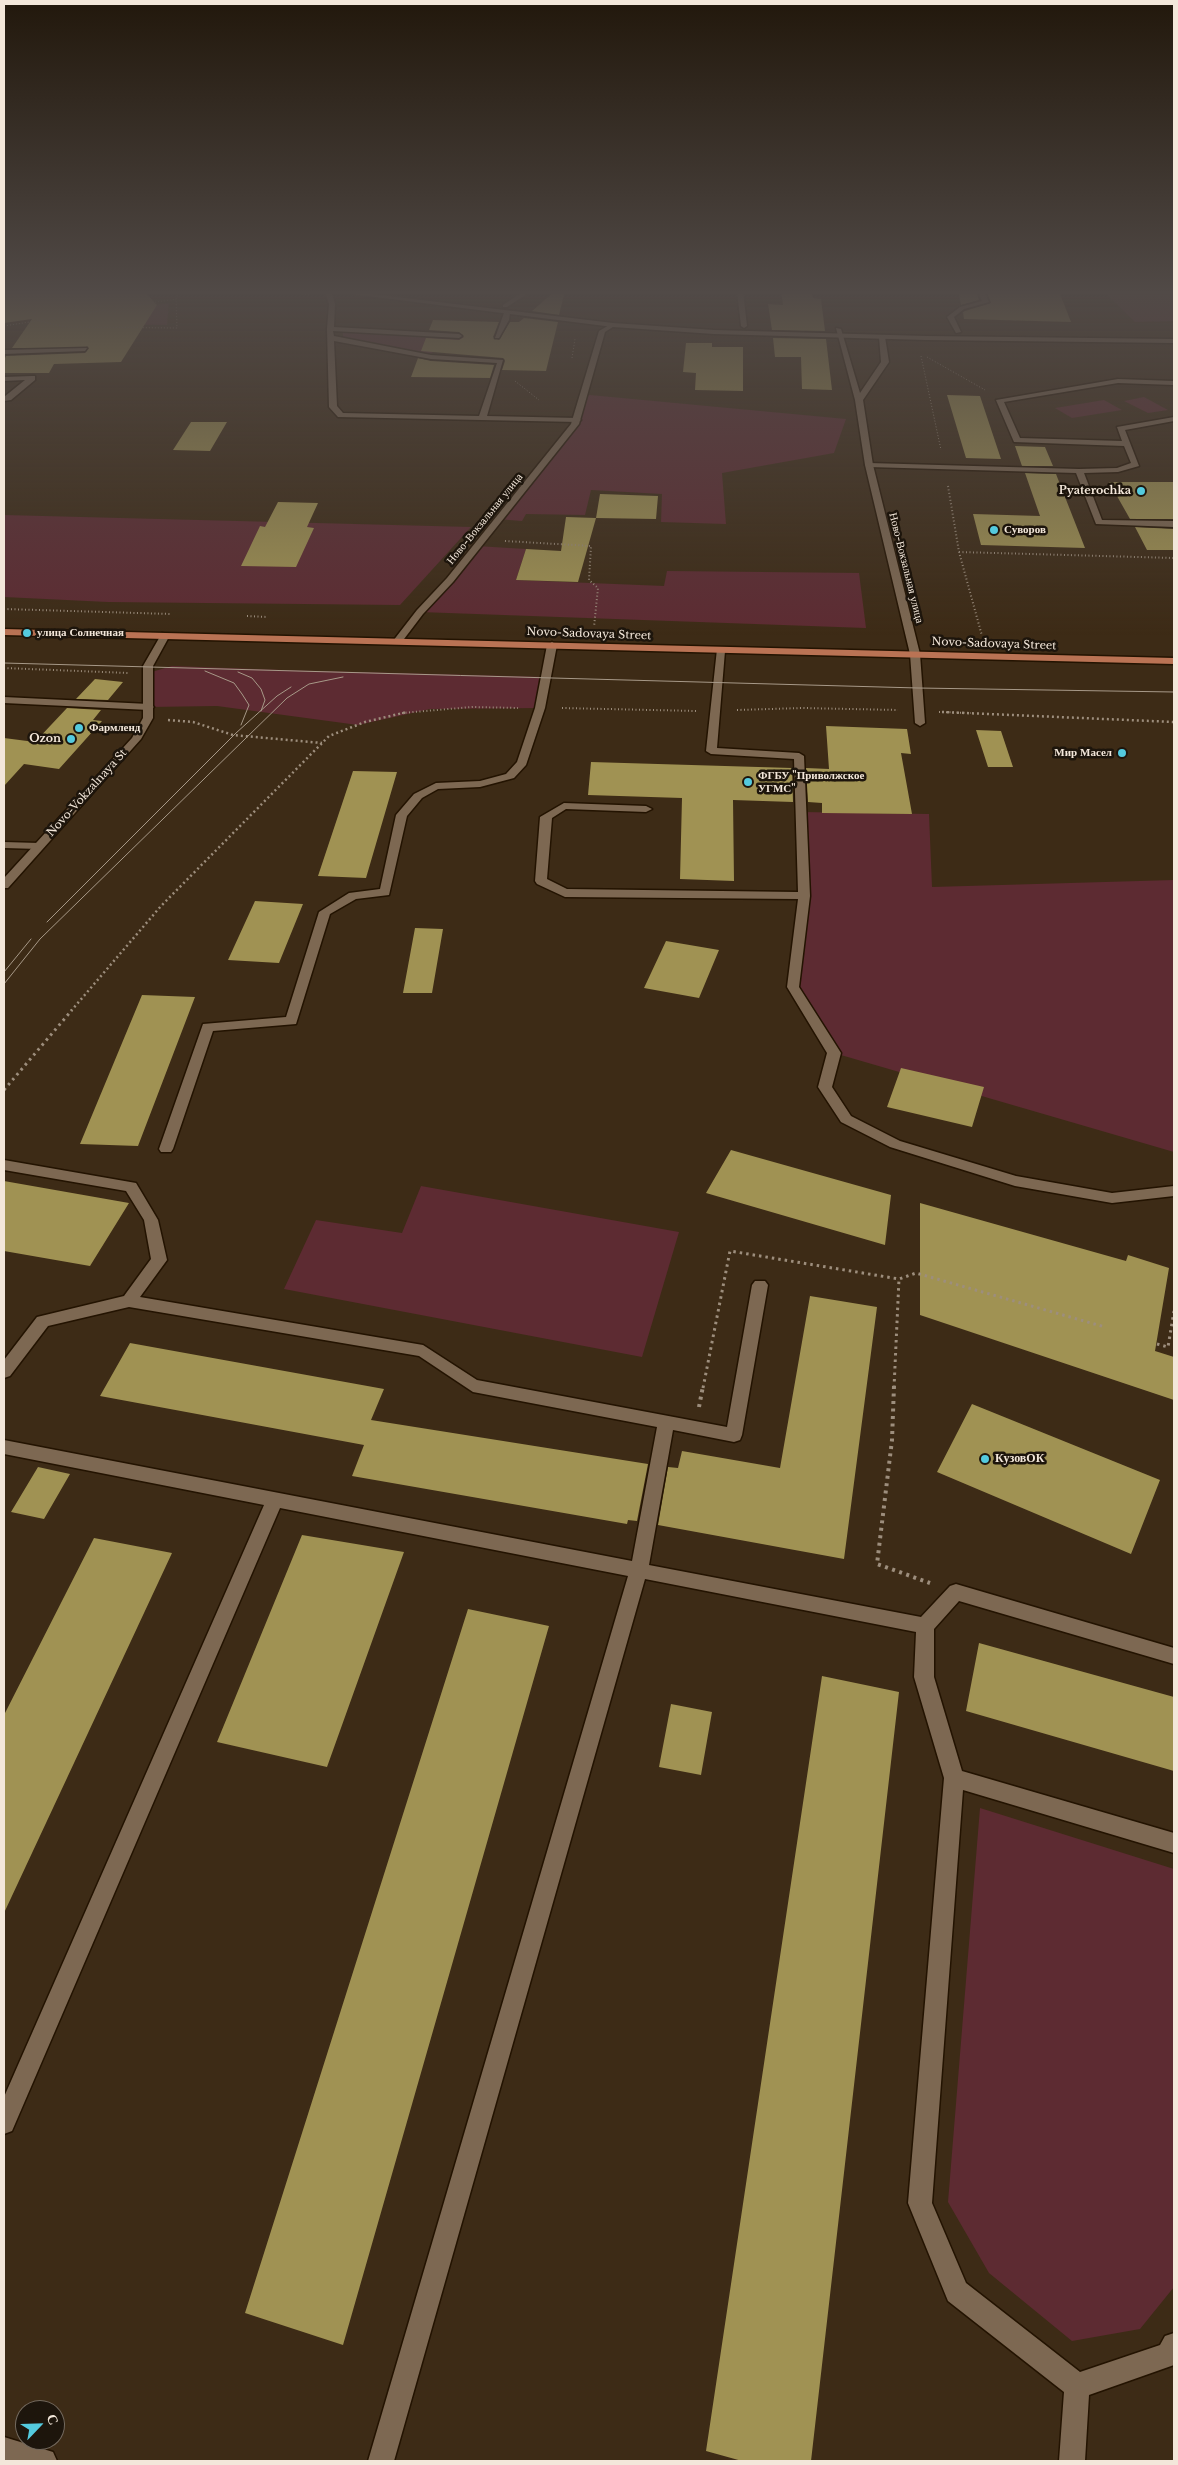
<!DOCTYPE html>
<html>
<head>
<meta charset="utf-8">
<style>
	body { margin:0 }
	#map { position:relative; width:1178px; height:2465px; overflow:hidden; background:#3d2b16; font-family:"Libre Baskerville",serif }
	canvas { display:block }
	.frame { position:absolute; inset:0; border:5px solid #f3e7da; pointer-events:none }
	.north { position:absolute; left:15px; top:2400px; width:50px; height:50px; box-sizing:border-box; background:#1d150c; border:1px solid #73695e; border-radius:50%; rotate:66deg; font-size:14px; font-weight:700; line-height:20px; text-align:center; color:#f3e7da }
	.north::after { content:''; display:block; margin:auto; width:18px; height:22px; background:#54cade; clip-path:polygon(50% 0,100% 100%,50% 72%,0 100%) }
</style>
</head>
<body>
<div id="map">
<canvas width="1178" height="2465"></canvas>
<div class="frame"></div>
<div class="north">С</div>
</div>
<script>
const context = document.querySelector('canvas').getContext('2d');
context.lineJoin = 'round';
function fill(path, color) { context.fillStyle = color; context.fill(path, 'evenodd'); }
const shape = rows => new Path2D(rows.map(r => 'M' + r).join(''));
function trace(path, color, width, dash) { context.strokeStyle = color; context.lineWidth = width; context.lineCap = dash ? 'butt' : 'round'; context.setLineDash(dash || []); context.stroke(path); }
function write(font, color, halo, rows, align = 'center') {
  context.font = font + ' "Libre Baskerville",serif'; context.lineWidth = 5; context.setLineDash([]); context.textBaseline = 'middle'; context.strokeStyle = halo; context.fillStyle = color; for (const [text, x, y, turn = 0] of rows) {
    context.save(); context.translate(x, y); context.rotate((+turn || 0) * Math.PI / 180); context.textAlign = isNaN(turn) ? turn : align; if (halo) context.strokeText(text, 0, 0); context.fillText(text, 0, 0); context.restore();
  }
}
const green = shape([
	[1103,291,1174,291,1174,321,1135,322],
	[169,303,167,325,65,324,66,320],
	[343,331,474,337,438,349,430,354,343,338],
	[590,395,846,419,834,453,722,473,726,524,661,522,662,494,591,490,585,515,526,514,522,521,497,519,577,420,584,396],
	[1144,397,1168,410,1148,413,1124,401],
	[1104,400,1122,410,1072,418,1055,408],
	[4,515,471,527,400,605,108,602,4,597],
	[476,546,526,549,516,580,664,586,667,571,859,573,866,628,420,612],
	[172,666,282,670,546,677,540,708,430,709,358,725,217,706,149,707,148,673],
	[801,812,929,814,932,887,1174,880,1174,1152,834,1053,794,979],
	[421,1186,679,1232,642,1357,284,1289,316,1220,402,1233],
	[980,1808,1174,1869,1174,2287,1140,2329,1072,2341,989,2273,948,2202]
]);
const building = shape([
	[4,291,144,291,157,305,121,362,54,364,49,373,4,373,4,360,6,356,85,353,89,348,12,348,32,319,4,323],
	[555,291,565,291,559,315,532,311],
	[781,291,811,291,813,298,821,299,825,331,772,330,768,304,783,305],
	[958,291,976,291,979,300,961,305],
	[986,291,1059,291,1071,322,964,319,963,312,965,311,991,303],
	[524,318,558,322,546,371,502,370,505,361,503,358,421,351,426,338,459,340,464,337,459,332,429,330,433,320,499,322,493,337,499,340,510,322,519,322],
	[773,338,826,339,832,390,802,389,801,357,775,357],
	[686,343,712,343,712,347,743,347,743,391,695,390,696,373,683,372],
	[418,358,431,361,494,365,490,378,411,377],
	[947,395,980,396,1001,459,966,458],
	[191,422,227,422,210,451,173,450],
	[1015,446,1045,447,1053,466,1022,466],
	[1025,473,1056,474,1085,548,981,545,973,514,1040,516],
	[1109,482,1174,482,1174,519,1130,519],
	[600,494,658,496,656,519,596,518,578,582,516,580,526,549,561,551,566,517,596,518],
	[278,502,318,503,307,527,314,528,296,567,241,566,260,526,265,527],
	[1135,527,1174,529,1174,550,1147,550],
	[95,679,123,682,108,700,76,699],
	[67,708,101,710,93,720,102,721,59,769,24,764,4,786,4,738,35,742],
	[826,726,907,729,911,754,901,753,912,814,822,813,822,803,808,802,806,768,829,769],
	[976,730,1001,731,1013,767,988,767],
	[591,762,792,768,793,802,733,800,734,881,680,879,682,798,588,795],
	[353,771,397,772,366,878,318,876],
	[255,901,303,904,279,963,228,960],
	[415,928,443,929,432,993,403,993],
	[666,941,719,950,699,998,644,988],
	[142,995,195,997,138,1146,80,1144],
	[901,1068,984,1087,972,1127,887,1107],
	[731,1150,891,1195,885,1245,706,1193],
	[4,1181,129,1203,90,1266,4,1251],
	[920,1203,1126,1261,1128,1255,1169,1268,1155,1351,1174,1357,1174,1400,920,1315],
	[810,1296,877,1307,844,1559,658,1525,668,1467,678,1468,682,1451,780,1468],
	[130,1343,384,1389,371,1420,648,1464,637,1521,628,1520,627,1524,352,1476,364,1445,100,1396],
	[972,1404,1160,1480,1131,1554,937,1472],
	[38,1467,70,1474,44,1519,11,1512],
	[302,1535,404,1552,327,1767,217,1742],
	[94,1538,172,1553,4,1913,4,1715],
	[468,1609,549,1626,343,2345,245,2313],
	[979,1643,1174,1697,1174,1771,966,1711],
	[822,1676,899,1692,811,2461,742,2461,706,2451],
	[671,1704,712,1712,701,1775,659,1767]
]);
const pathFar4 = shape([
	[73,291,22,296,39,321,66,327,177,328,176,299],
	[278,291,310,295],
	[66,292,80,315],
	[4,326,176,299,179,291],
	[921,356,941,450],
	[927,357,985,390],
	[572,358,575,339],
	[515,381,539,400]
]);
const pathFar3 = shape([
	[948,486,959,552,982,636],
	[505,541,591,546,589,580,598,588,594,627],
	[959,552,1174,558],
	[4,609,171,614],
	[247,616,268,617],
	[4,668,128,673],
	[562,708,696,711],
	[737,710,802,708,898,710],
	[939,712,971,713],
	[402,713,472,707,518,708]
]);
const pathFar2 = shape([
	[942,712,1174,722],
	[168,720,193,722,233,735,322,743],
	[71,1011,161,906,329,736,365,722,407,712]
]);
const pathFar1 = shape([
	[4,1090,72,1010],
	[1157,1344,1168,1347,1174,1311],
	[703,1388,730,1251,899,1279,916,1273,1105,1327],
	[894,1388,899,1279]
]);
const path = shape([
	[894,1386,892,1440,877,1564,930,1583],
	[699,1407,703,1386]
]);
const service = shape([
	[325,291,331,291,335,304,334,327,459,334,462,336,459,338,333,331,334,336,431,355,503,360,487,416,577,418,581,420,577,422,338,417,329,407,327,329,329,304,325,291],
	[334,341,431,359,497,363,479,416,343,413,337,406,334,341],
	[524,291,531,291,507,307,503,307,503,305,524,291],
	[507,311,510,313,509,320,499,338,495,338,504,313,507,311],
	[87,348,85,351,4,354,4,350,87,348],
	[32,376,35,376,35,380,11,400,4,401,4,397,25,380,4,381,4,377,32,376],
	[1118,379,1174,381,1174,385,1118,383,1004,402,1020,438,1122,441,1117,427,1174,417,1174,421,1125,430,1139,466,1118,472,1084,473,1102,520,1174,521,1174,527,1096,524,1076,473,869,467,865,465,869,463,1079,469,1117,468,1131,463,1124,446,1014,442,996,400,1118,379],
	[552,642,557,645,545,708,526,765,514,778,480,787,438,789,422,798,407,816,389,895,356,899,330,914,296,1024,213,1031,173,1149,171,1152,161,1152,159,1149,203,1024,286,1017,319,912,349,893,380,889,396,815,414,794,436,783,480,781,506,774,517,762,535,708,547,645,552,642],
	[717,649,725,651,717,748,799,753,804,756,810,896,799,987,841,1053,832,1087,851,1116,900,1141,1016,1176,1112,1193,1174,1186,1174,1196,1112,1203,1015,1186,890,1147,841,1122,818,1087,827,1053,787,987,798,899,565,897,537,884,535,881,540,817,564,803,646,806,652,809,646,812,566,809,552,818,547,879,567,889,798,892,794,759,711,754,706,751,717,649],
	[915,651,920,654,925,723,920,726,915,723,910,654,915,651],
	[4,697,149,704,154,707,149,710,4,703,4,697],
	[4,842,39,843,45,846,39,849,4,848,4,842],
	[4,1160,136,1183,158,1220,167,1260,140,1297,423,1345,477,1380,727,1427,752,1285,755,1281,765,1281,768,1285,742,1435,740,1440,734,1442,673,1430,649,1565,921,1617,950,1586,956,1584,1174,1648,1174,1664,959,1601,934,1629,934,1677,962,1771,1174,1833,1174,1853,963,1790,932,2203,966,2283,1080,2372,1160,2345,1165,2336,1174,2333,1174,2365,1089,2395,1085,2461,1059,2461,1064,2392,948,2301,908,2203,944,1778,914,1677,916,1632,645,1579,394,2461,368,2461,628,1576,280,1508,12,2131,4,2134,4,2097,264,1505,4,1454,4,1440,632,1561,657,1427,473,1392,419,1356,129,1307,48,1326,10,1376,4,1378,4,1360,37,1317,124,1296,151,1259,144,1220,126,1191,4,1170,4,1160],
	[4,2437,53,2452,57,2461,4,2461,4,2437]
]);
const minor = shape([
	[737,291,743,291,747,326,744,328,741,326,737,291],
	[978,291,984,291,989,302,964,309,954,317,961,332,956,333,947,317,960,307,982,301,978,291],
	[162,633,170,635,153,666,153,718,141,739,8,888,4,888,4,878,132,738,143,718,143,666,162,633]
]);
const tertiary = shape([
	[611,324,616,325,605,332,579,424,453,582,423,614,401,643,395,643,393,641,417,610,447,578,571,424,599,331,611,324],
	[836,328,841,329,860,393,881,362,879,337,882,335,885,337,889,362,863,400,873,465,920,654,915,657,910,654,865,465,855,400,836,328]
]);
const secondary = shape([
	[328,291,346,291,613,323,714,330,926,336,1174,339,1174,343,926,340,714,334,613,327,328,291]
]);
const primary = shape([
	[4,629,1174,658,1174,664,4,635,4,629]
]);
const tram = shape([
	[4,663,918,688,1174,692],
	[205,671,234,683,242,694,249,705,241,725],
	[238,672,252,678,261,689,265,700,261,711],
	[47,922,236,733,277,696,291,687],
	[4,972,31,939],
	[4,984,40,939,287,698,309,684,343,677]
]);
const markers = [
	[1141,491,5,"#54cade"],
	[994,530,5,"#54cade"],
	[27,633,5,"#54cade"],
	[79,728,5,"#54cade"],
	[71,739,5,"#54cade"],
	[1122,753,5,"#54cade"],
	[748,782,5,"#54cade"],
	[985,1459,5,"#54cade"]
];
const farPoinames = [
	["Pyaterochka",1131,491,"right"],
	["Суворов",1004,530],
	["улица Солнечная",37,633],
	["Фармленд",89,728],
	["Ozon",61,739,"right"],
	["Мир Масел",1112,753,"right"],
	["ФГБУ \"Приволжское",758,776],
	["УГМС\"",758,789]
];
const farStreetnames = [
	["Ново-Вокзальная улица",485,519,-51],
	["Ново-Вокзальная улица",906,568,76],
	["Novo-Sadovaya Street",589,634,2],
	["Novo-Sadovaya Street",994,644,2],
	["Novo-Vokzalnaya St",87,793,-48]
];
const poiNames = [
	["КузовОК",995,1459]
];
fill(green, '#5d2b32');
fill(building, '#a09253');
trace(service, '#231301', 3);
trace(minor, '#231301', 3);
trace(tertiary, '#231301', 3);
trace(secondary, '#231301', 3);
trace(primary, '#231301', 3);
trace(pathFar4, '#9d8e7d', 1, [1, 2]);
trace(pathFar3, '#9d8e7d', 2, [1, 2.5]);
trace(pathFar2, '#9d8e7d', 2.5, [2, 3]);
trace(pathFar1, '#9d8e7d', 3, [2.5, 4]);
trace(path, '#9d8e7d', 4, [3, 4.5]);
fill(service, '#7d6852');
fill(minor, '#7d6852');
fill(tertiary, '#7d6852');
fill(secondary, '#7d6852');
fill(primary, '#ba7354');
trace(tram, '#a79988', 1);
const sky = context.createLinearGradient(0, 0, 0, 636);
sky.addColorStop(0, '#22180c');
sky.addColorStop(0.46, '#514a47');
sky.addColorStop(1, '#514a4700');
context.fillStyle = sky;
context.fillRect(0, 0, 1178, 636);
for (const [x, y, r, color] of markers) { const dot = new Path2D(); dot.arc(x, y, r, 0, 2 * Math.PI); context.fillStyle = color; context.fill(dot); trace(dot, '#1d150c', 2); }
write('bold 11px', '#f3e7da', '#1d150c', farPoinames, 'left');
write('11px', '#f3e7da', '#1d150c', farStreetnames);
write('bold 12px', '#f3e7da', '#1d150c', poiNames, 'left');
</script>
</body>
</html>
